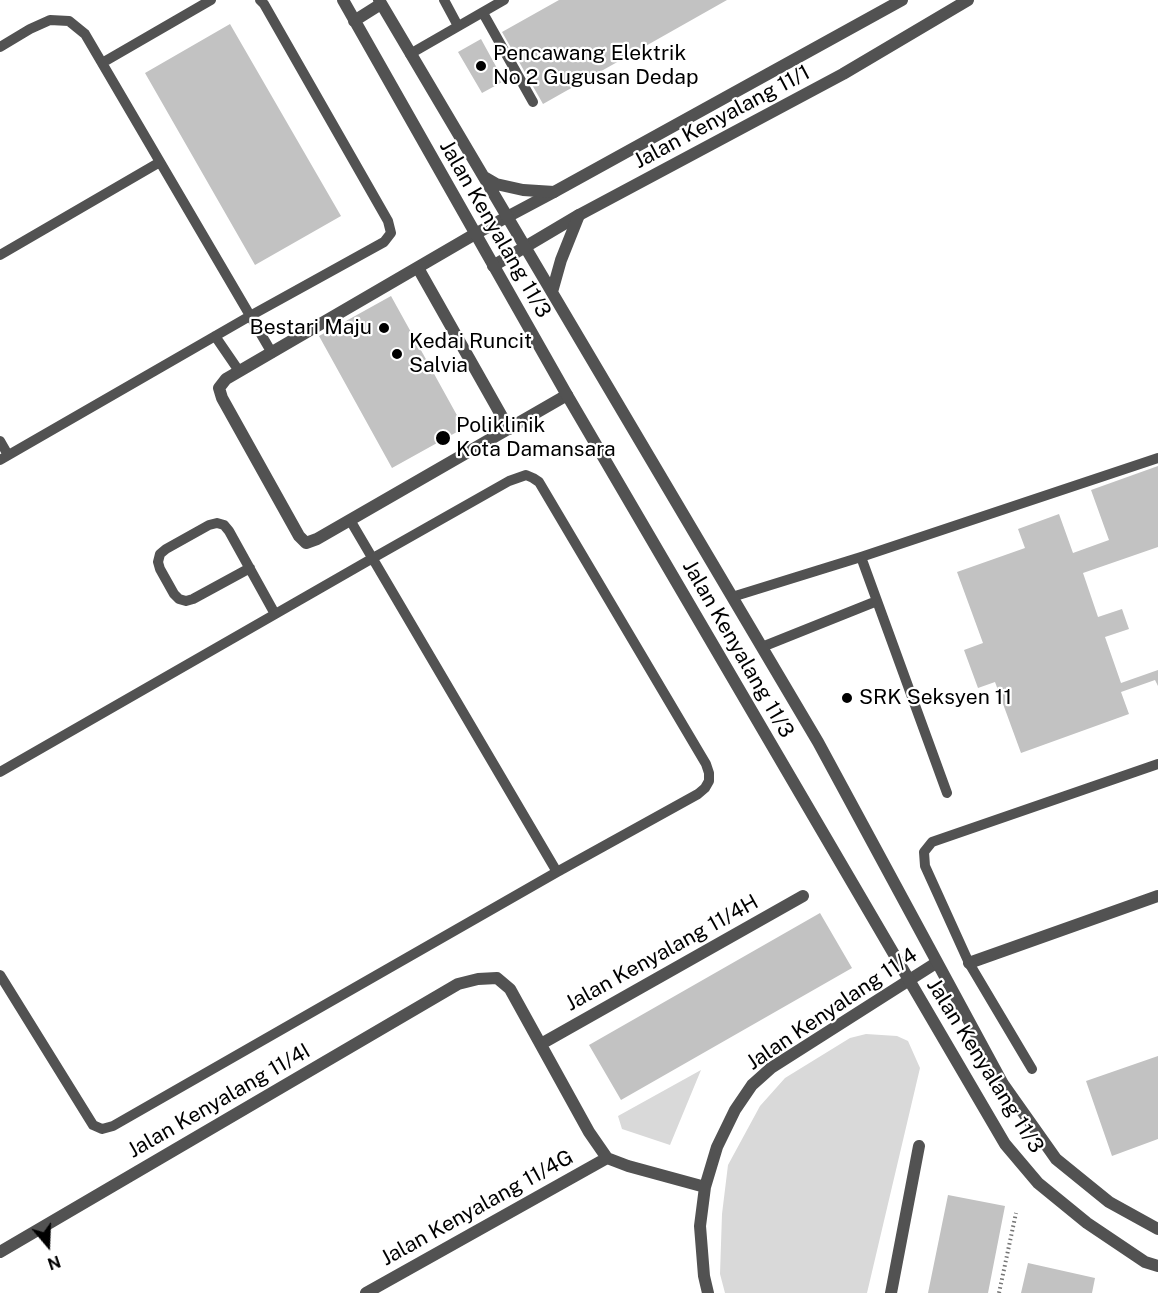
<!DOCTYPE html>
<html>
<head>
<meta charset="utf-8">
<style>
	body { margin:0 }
	#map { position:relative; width:1158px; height:1293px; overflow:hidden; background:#fff; font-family:"Public Sans",sans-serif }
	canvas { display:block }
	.north { position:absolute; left:18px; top:1215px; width:60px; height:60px; -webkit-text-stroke:4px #fff; paint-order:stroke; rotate:161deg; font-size:16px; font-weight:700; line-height:24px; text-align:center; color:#000 }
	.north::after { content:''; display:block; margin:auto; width:21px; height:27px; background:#000; clip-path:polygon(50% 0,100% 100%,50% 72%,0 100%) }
</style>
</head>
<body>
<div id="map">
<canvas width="1158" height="1293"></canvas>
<div class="north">N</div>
</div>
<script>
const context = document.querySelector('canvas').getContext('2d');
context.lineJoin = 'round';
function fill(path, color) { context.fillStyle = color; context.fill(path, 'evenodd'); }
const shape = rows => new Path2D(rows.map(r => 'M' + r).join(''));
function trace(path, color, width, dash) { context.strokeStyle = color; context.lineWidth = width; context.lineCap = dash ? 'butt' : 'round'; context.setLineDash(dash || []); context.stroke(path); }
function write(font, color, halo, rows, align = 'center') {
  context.font = font + ' "Public Sans",sans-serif'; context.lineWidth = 4.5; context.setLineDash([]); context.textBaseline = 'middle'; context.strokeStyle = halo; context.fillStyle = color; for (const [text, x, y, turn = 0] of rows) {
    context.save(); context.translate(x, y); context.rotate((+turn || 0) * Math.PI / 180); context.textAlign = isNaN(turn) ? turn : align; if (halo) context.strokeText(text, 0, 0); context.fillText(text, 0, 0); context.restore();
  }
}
const green = shape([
	[866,1034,897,1036,908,1041,920,1068,867,1293,725,1293,720,1274,722,1214,728,1165,760,1106,785,1078,850,1038],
	[701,1070,670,1145,622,1129,618,1116]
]);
const building = shape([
	[559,0,727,0,543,104,502,32],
	[230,24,341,216,255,265,145,73],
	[481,39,504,81,482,93,458,52],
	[391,296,464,428,392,468,319,336],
	[1158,466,1158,547,1083,573,1098,617,1122,609,1129,629,1105,637,1121,683,1158,670,1158,686,1155,680,1121,692,1129,714,1021,753,995,682,978,688,964,650,983,643,957,572,1025,548,1018,529,1059,514,1073,553,1109,540,1091,490],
	[820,913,852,968,621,1100,589,1045],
	[1158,1056,1158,1139,1112,1156,1086,1081],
	[948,1195,1005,1206,988,1293,928,1293],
	[1028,1263,1095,1278,1092,1293,1021,1293]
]);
const path = shape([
	[999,1293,1016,1213]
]);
const service = shape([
	[444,0,458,26],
	[483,13,533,102],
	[0,47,30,29,50,20,69,21,85,34,272,353],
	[410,54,504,0],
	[102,63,211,0],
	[0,255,160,162],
	[215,336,239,371],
	[0,441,8,455],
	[0,460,250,316,384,242,391,233,388,221,264,4,260,0],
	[350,520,557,872],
	[861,557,947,793],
	[250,568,193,599,186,601,179,599,174,594,160,569,158,562,160,554,166,549,209,525,217,523,224,525,229,531,275,614],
	[732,597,861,557,1158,458],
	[762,647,877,601],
	[0,772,373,558,509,481,526,475,533,478,539,482,706,764,709,773,709,781,705,788,698,794,557,872,113,1126,102,1129,93,1125,0,975],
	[1032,1069,969,963,925,866,924,852,932,842,1158,764]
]);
const minor = shape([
	[493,266,579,215,843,74,968,0],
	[418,268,509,429],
	[567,395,317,539,306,543,299,536,222,398,219,388,226,379,475,234,554,192,902,0],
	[969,963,1158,896],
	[541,1044,803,896],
	[0,1252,458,984,478,979,497,978,510,989,589,1132,607,1158,628,1166,705,1187],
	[366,1293,607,1158],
	[708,1293,704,1276,700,1226,705,1187,717,1147,735,1110,752,1085,771,1068,936,963],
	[891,1293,919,1146]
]);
const tertiary = shape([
	[343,0,567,395,1005,1144,1038,1183,1087,1223,1145,1262,1158,1266],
	[379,0,818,742,1003,1084,1056,1159,1109,1202,1158,1229],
	[354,21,381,4],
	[484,177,496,184,523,190,554,192],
	[552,292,561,260,579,215]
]);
const markers = [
	[481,66,6,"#000"],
	[384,328,6,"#000"],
	[397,354,6,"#000"],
	[443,438,8,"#000"],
	[847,698,6,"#000"]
];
const poiNames = [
	["Pencawang Elektrik",493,54],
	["No 2 Gugusan Dedap",493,78],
	["Bestari Maju",372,328,"right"],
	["Kedai Runcit",409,342],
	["Salvia",409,366],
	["Poliklinik",456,426],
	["Kota Damansara",456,450],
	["SRK Seksyen 11",859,698]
];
const streetNames = [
	["Jalan Kenyalang 11/1",722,117,-28],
	["Jalan Kenyalang 11/3",495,229,60],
	["Jalan Kenyalang 11/3",738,649,60],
	["Jalan Kenyalang 11/4H",662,953,-29],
	["Jalan Kenyalang 11/4",832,1009,-34],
	["Jalan Kenyalang 11/3",985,1066,58],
	["Jalan Kenyalang 11/4I",219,1101,-30],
	["Jalan Kenyalang 11/4G",477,1208,-29]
];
fill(green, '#d9d9d9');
fill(building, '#c2c2c2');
trace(path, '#747474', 4, [1.5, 3]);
trace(service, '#525252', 10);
trace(minor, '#525252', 12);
trace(tertiary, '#525252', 12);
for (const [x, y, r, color] of markers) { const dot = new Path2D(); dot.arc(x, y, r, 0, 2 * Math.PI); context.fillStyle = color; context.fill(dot); trace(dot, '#fff', 2); }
write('21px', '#000', '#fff', poiNames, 'left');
write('21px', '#000', '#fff', streetNames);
</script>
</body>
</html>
